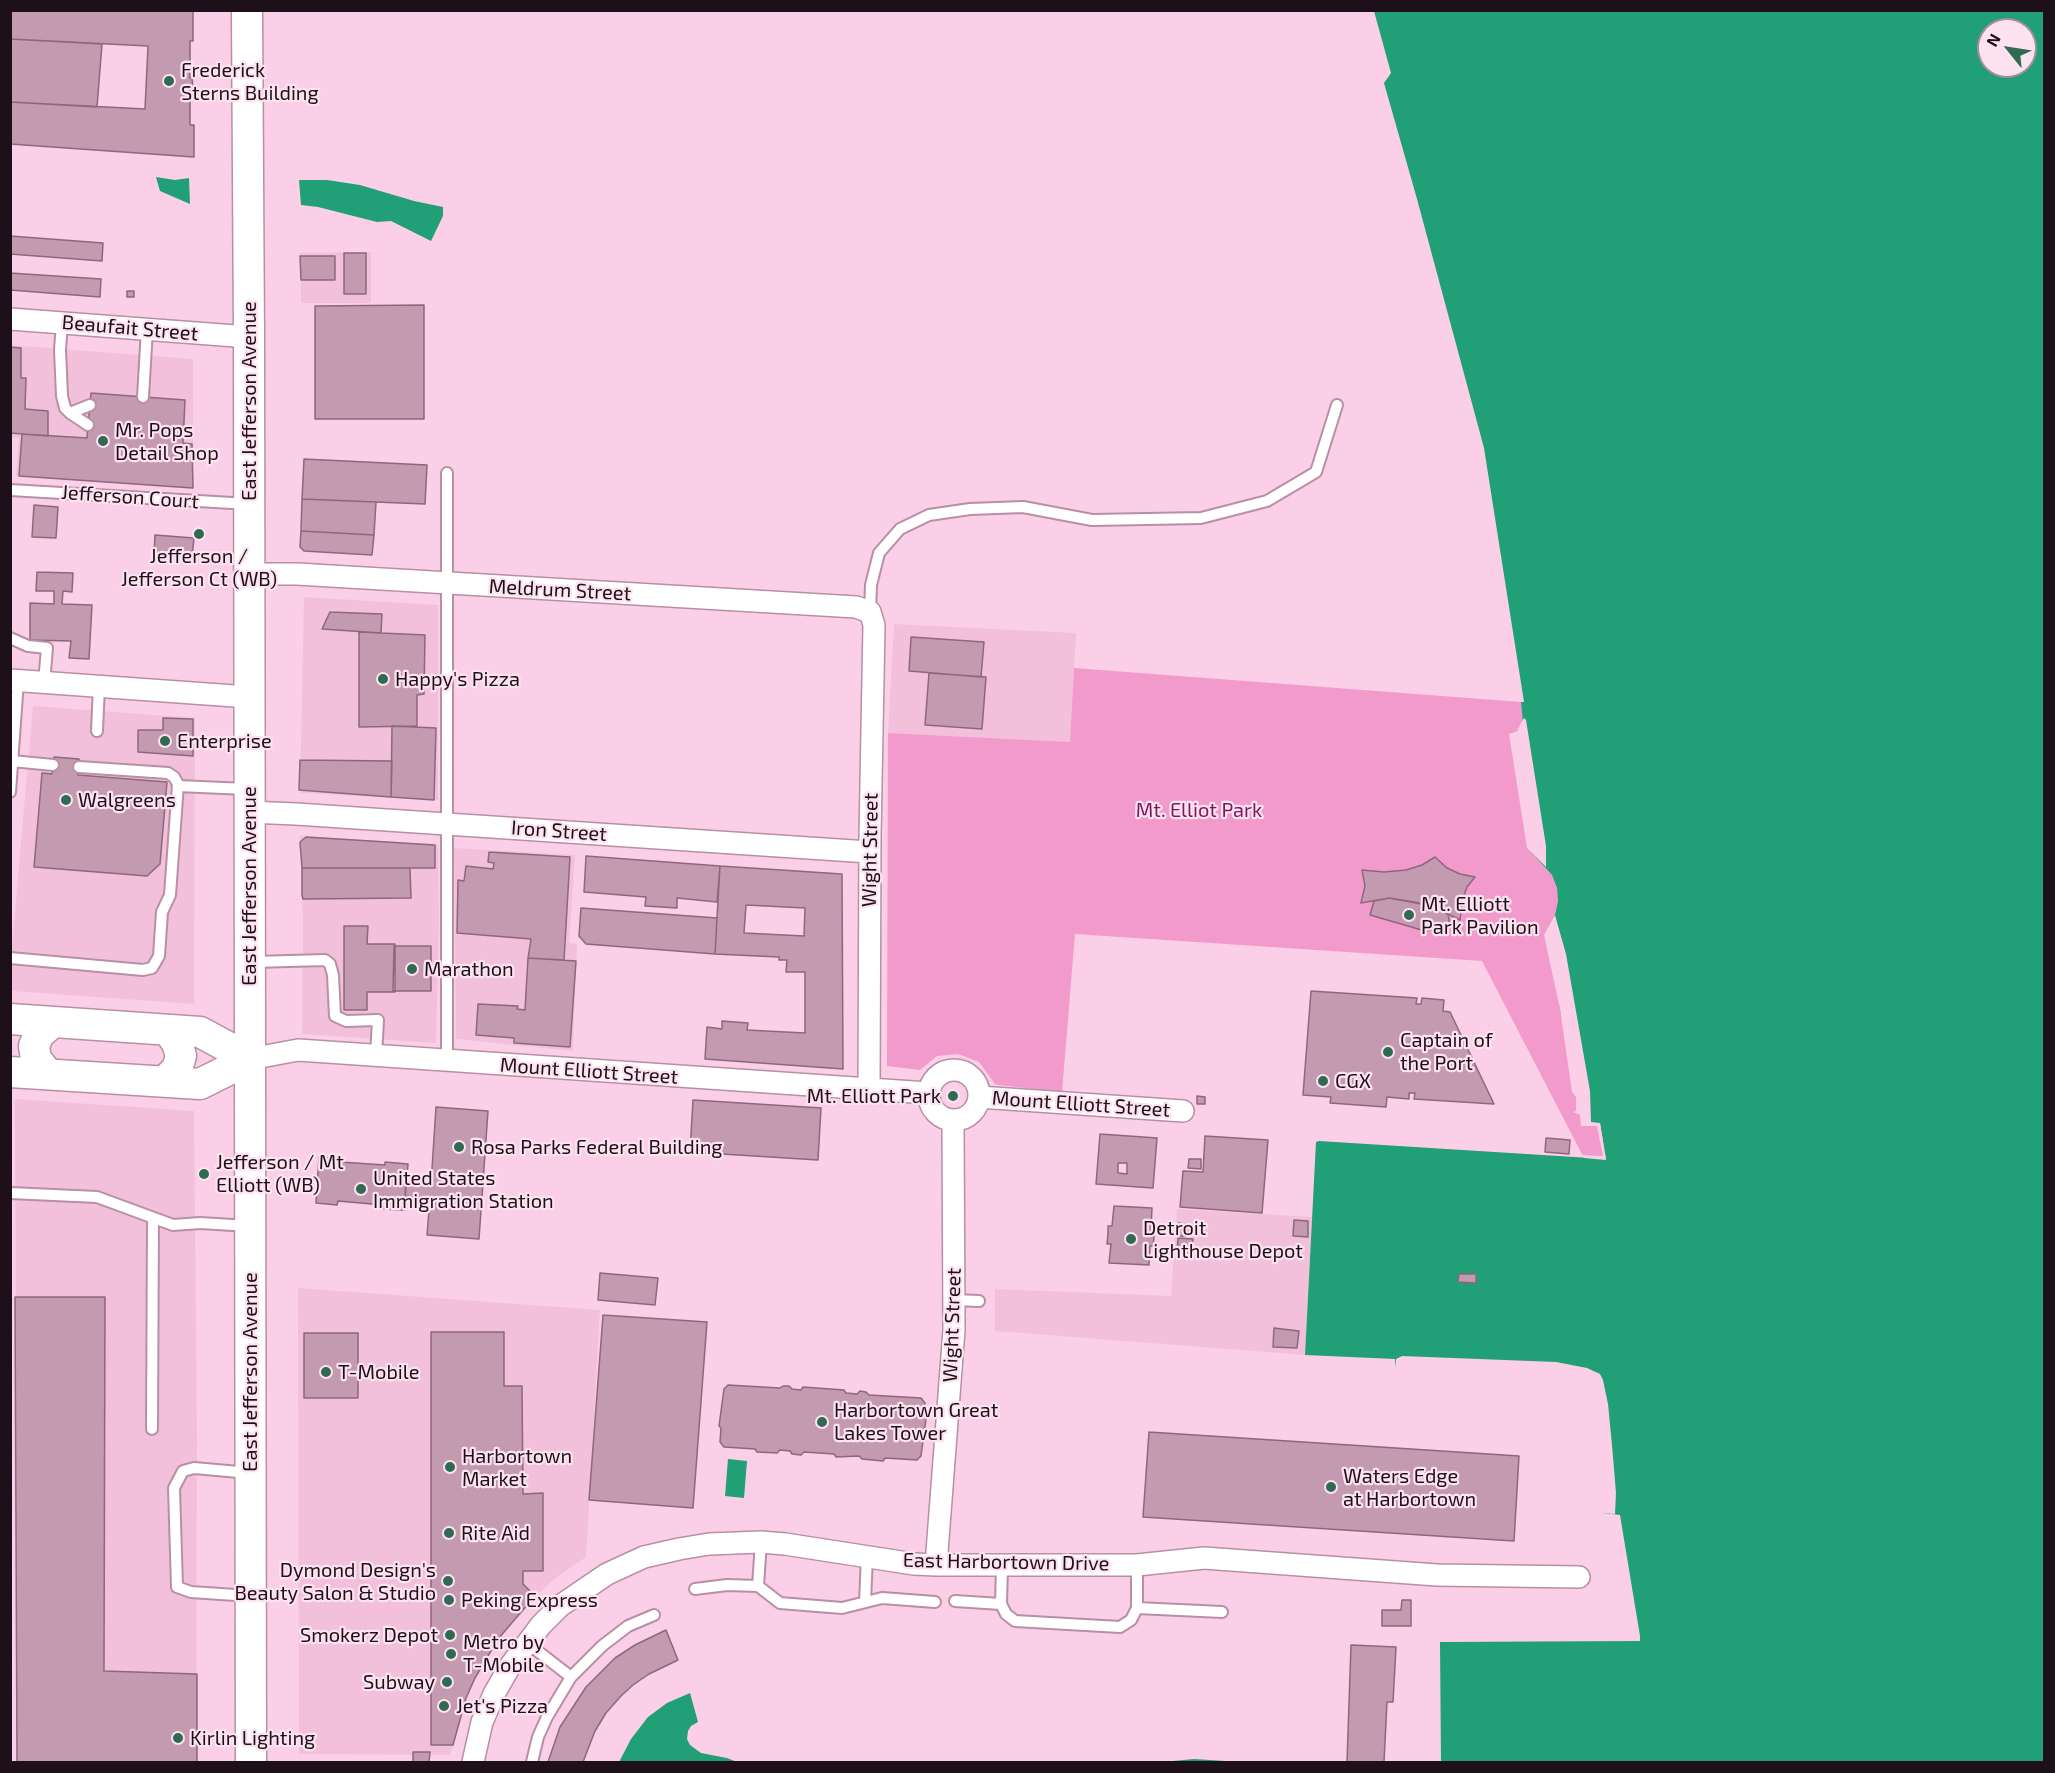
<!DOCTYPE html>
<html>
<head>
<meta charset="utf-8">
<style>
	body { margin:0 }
	#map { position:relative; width:2055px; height:1773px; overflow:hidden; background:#fbcfe7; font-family:"Exo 2",sans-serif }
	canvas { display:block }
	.frame { position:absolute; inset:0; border:12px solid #1e1018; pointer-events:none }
	.north { position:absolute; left:1977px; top:18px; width:60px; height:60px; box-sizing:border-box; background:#fde2f0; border:2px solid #a48e9a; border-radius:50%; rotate:300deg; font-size:16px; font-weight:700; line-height:24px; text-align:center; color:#1e1018 }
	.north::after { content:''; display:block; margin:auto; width:21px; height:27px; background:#316a53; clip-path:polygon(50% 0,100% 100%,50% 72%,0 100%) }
</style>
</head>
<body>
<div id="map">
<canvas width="2055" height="1773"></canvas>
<div class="frame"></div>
<div class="north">N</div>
</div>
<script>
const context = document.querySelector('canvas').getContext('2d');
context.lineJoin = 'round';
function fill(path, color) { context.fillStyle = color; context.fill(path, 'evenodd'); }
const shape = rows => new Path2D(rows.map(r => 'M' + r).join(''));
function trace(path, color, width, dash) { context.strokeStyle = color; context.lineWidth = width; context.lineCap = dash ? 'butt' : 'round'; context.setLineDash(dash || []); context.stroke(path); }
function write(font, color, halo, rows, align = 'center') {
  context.font = font + ' "Exo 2",sans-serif'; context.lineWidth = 4.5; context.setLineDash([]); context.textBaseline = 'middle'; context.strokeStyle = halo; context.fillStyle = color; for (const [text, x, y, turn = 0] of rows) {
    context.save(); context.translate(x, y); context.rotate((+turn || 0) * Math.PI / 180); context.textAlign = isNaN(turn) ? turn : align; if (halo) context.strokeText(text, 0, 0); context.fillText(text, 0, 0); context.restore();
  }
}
const built = shape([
	[371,252,371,303,301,303,300,253],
	[10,345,193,359,193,489,16,476,19,438,11,437],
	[304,597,438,605,438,800,300,793],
	[894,624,1076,633,1070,742,888,733],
	[33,706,195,718,194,1004,11,991,11,957],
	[300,836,438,845,439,922,436,1043,302,1034,303,921],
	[454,848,575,855,569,943,577,944,573,1051,456,1039],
	[15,1099,194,1111,197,1439,196,1762,17,1762],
	[1177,1209,1312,1217,1305,1355,995,1331,995,1289,1171,1296],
	[298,1288,600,1310,586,1557,557,1577,532,1599,489,1651,467,1696,450,1755,299,1754]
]);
const green = shape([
	[1074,668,1521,702,1524,718,1517,731,1530,851,1552,875,1557,888,1558,901,1554,919,1577,1101,1576,1111,1584,1112,1583,1123,1600,1123,1606,1160,1584,1158,1482,961,1075,934,1062,1092,998,1085,995,1084,979,1062,958,1054,937,1056,920,1070,887,1066,888,733,1070,742]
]);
const water = shape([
	[1374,11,2044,11,2044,1762,1441,1762,1440,1642,1640,1641,1640,1636,1620,1515,1603,1513,1584,1382,1576,1379,1395,1366,1395,1359,1305,1355,1316,1142,1319,1141,1606,1159,1600,1123,1582,1123,1584,1112,1576,1111,1576,1097,1546,932,1554,919,1558,901,1557,888,1552,875,1530,851,1512,733,1517,731,1523,723,1521,702,1524,702,1484,448,1417,199,1384,83,1391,73],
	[1989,30,2025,30,2025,66,1989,66],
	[156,177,175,180,189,178,190,204,160,191],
	[299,180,327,180,360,185,414,201,443,207,443,216,431,241,391,221,377,222,318,207,301,205],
	[728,1459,747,1461,744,1498,725,1496],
	[690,1693,698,1722,691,1726,688,1731,687,1739,690,1745,701,1753,727,1758,737,1762,619,1762,631,1739,648,1717,667,1703],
	[1194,1759,1226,1761,1235,1762,1162,1762]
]);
const pier = shape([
	[1524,718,1526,720,1546,846,1546,867,1527,848,1509,734,1517,731],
	[1555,915,1566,954,1590,1091,1591,1122,1600,1123,1606,1160,1584,1158,1582,1155,1603,1156,1597,1126,1581,1126,1580,1115,1573,1112,1576,1111,1576,1097,1572,1092,1560,1009,1544,935],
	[1402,1356,1556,1362,1587,1368,1600,1374,1603,1380,1608,1404,1612,1445,1616,1493,1615,1514,1603,1513,1598,1498,1582,1384,1576,1381,1395,1369,1396,1359]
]);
const building = shape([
	[10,10,193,10,193,41,190,41,190,78,192,77,193,89,190,89,190,125,194,125,194,157,10,144,10,102,145,109,148,46,10,39,10,10],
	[10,39,102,44,97,107,10,102,10,39],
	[10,236,103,243,102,261,10,254,10,236],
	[344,253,366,253,366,294,344,294,344,253],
	[300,256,335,256,335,280,301,280,300,256],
	[10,273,101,279,100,297,10,290,10,273],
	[127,291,134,291,134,297,127,297,127,291],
	[424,305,424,419,315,419,315,306,424,305],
	[10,347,21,348,21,378,26,378,25,409,48,411,48,436,10,433,10,347],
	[91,393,185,400,183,443,192,444,193,488,19,476,22,434,87,438,91,393],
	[304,459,427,465,425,504,302,499,304,459],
	[302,499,376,502,374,535,301,531,302,499],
	[34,505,58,507,56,538,32,537,34,505],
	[301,531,374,535,372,555,304,551,300,547,301,531],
	[155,535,194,538,192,557,154,555,155,535],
	[37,572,73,573,72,592,63,591,62,604,92,605,89,659,69,658,71,641,30,640,30,603,54,604,54,591,36,591,37,572],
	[330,612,382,614,381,633,322,629,330,612],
	[359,632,425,635,424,694,417,695,417,726,359,727,359,632],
	[911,637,984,642,981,677,909,671,911,637],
	[929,673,986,677,982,729,925,725,929,673],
	[163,718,193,719,193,756,138,752,138,730,163,730,163,718],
	[392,726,436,728,434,800,391,797,392,726],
	[54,757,79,759,78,775,167,782,160,864,147,876,34,867,42,773,52,774,54,757],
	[300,760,392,761,391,797,299,790,300,760],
	[306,837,435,845,435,868,302,868,300,842,306,837],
	[489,852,570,857,564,960,528,958,531,939,457,933,458,880,464,881,466,866,493,869,494,863,488,862,489,852],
	[586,856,720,866,717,902,677,898,677,908,645,906,646,897,584,892,586,856],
	[1435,857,1447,868,1460,874,1475,877,1467,887,1463,898,1460,920,1432,906,1414,902,1389,898,1361,903,1365,886,1362,870,1384,872,1406,870,1422,865,1435,857],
	[720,866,842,874,843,1069,705,1059,707,1027,722,1029,722,1021,748,1023,747,1030,805,1033,805,972,786,972,787,960,779,960,779,957,715,954,720,866],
	[746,905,805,908,804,936,744,933,746,905],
	[302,868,410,868,411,898,303,899,302,895,302,868],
	[1389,898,1432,906,1448,914,1450,926,1425,931,1370,915,1374,901,1389,898],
	[581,908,717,918,715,954,586,944,579,936,581,908],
	[344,926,368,926,367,944,395,944,395,992,367,992,367,1010,344,1010,344,926],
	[394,946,431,946,431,991,393,991,394,946],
	[528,958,576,961,570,1047,514,1043,514,1038,476,1035,478,1004,518,1006,517,1009,525,1010,528,958],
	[1311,991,1417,998,1416,1004,1421,1004,1422,998,1444,1000,1443,1011,1450,1012,1494,1104,1414,1099,1415,1093,1409,1093,1409,1099,1387,1097,1386,1107,1330,1103,1331,1097,1303,1095,1311,991],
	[1197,1096,1205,1097,1205,1104,1197,1104,1197,1096],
	[693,1100,821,1108,818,1160,690,1152,693,1100],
	[436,1107,488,1111,479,1239,427,1235,430,1198,405,1196,406,1182,431,1184,436,1107],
	[1100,1134,1157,1138,1153,1188,1096,1184,1100,1134],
	[1205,1136,1268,1140,1262,1213,1180,1207,1183,1171,1203,1172,1205,1136],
	[1546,1138,1570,1140,1569,1154,1545,1152,1546,1138],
	[319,1157,341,1159,341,1162,385,1165,385,1162,408,1164,404,1210,382,1209,383,1205,338,1201,337,1205,316,1203,319,1157],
	[1189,1159,1201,1159,1201,1169,1188,1168,1189,1159],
	[1118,1163,1127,1163,1127,1174,1118,1173,1118,1163],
	[1114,1206,1152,1208,1151,1229,1155,1229,1153,1246,1150,1246,1149,1265,1109,1263,1111,1244,1107,1244,1108,1233,1108,1226,1112,1226,1114,1206],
	[1294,1220,1308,1221,1308,1237,1293,1236,1294,1220],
	[1178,1223,1185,1224,1184,1229,1188,1230,1188,1236,1177,1236,1178,1223],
	[1178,1238,1193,1239,1191,1253,1177,1252,1178,1238],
	[600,1273,658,1278,655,1305,598,1300,600,1273],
	[1459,1274,1476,1274,1476,1283,1458,1282,1459,1274],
	[15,1297,105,1297,104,1671,197,1674,197,1762,17,1762,15,1297],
	[603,1315,707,1322,693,1508,589,1500,603,1315],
	[1274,1328,1299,1331,1297,1348,1273,1347,1274,1328],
	[431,1332,504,1332,504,1386,522,1386,523,1494,543,1493,543,1571,523,1571,523,1584,535,1596,498,1639,475,1678,466,1698,453,1745,431,1745,431,1332],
	[304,1333,358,1333,358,1398,304,1398,304,1333],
	[728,1385,780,1388,783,1386,789,1386,792,1389,801,1390,803,1387,844,1390,846,1393,857,1394,860,1391,866,1392,869,1395,921,1398,925,1403,924,1416,926,1419,921,1456,917,1460,885,1458,883,1461,862,1459,859,1456,836,1457,834,1454,804,1452,801,1455,792,1454,790,1451,780,1450,777,1453,757,1452,755,1449,724,1447,720,1442,721,1428,719,1426,724,1389,728,1385],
	[1149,1432,1519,1456,1514,1541,1143,1517,1149,1432],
	[1402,1600,1411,1600,1411,1626,1382,1626,1382,1610,1401,1610,1402,1600],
	[666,1630,678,1660,649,1674,633,1685,621,1696,606,1713,595,1731,583,1762,548,1762,560,1727,586,1687,615,1658,635,1645,666,1630],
	[1351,1645,1396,1647,1393,1702,1387,1702,1384,1762,1347,1762,1351,1645],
	[413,1752,430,1752,429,1762,413,1762,413,1752]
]);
const service = shape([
	[62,322,60,350,62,396,65,408,70,413,88,425],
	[143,397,147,329],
	[70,413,90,405],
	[10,490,249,504],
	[870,612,871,585,879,553,900,529,929,515,970,509,1023,507,1092,520,1201,518,1267,501,1316,472,1337,405],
	[10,638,28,646,47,648,44,683],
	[97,731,99,686],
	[12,761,53,765],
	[178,786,246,789],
	[10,792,18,681],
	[10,958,143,970,152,968,159,956,162,912,170,895,178,784,174,777,168,773,79,767],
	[253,962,325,960,330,964,333,975,335,1016,346,1021,378,1020,376,1056],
	[447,1061,447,473],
	[10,1193,97,1197,173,1225,200,1223,249,1226],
	[954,1300,979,1301],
	[152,1429,153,1218],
	[250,1473,194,1468,183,1471,174,1488,177,1587,191,1592,250,1596],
	[1137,1565,1137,1608],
	[758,1586,761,1542],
	[695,1589,727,1585,758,1586,780,1603,842,1608,882,1598,935,1602],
	[955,1601,1001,1604,1006,1614,1015,1621,1120,1627,1131,1620,1137,1608,1222,1612],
	[865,1602,867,1556],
	[1001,1604,1002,1566],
	[526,1642,571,1677],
	[532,1762,538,1737,547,1717,571,1677,602,1646,628,1626,654,1615]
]);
const minor = shape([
	[10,319,249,337],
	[249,574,297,574,856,607,870,612,874,625,870,836,869,1089],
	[10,680,249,697],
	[249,812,296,814,869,852],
	[250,1059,298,1050,928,1093],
	'929 1095a25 25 0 1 1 50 0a25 25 0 1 1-50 0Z',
	[979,1097,1183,1111],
	[936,1565,954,1330,953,1121],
	[473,1762,482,1722,494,1694,510,1666,541,1625,560,1606,607,1574,644,1557,679,1549,709,1544,761,1542,785,1544,914,1564,936,1565,1137,1565,1204,1558,1437,1575,1579,1577]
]);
const secondary = shape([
	[247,10,249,337,251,1762],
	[10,1019,200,1032,250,1059],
	[10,1072,200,1084,250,1059],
	[47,1073,36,1059,34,1046,39,1034,53,1022],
	[165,1081,177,1069,181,1056,177,1043,168,1030]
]);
const markers = [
	[169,81,6,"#316a53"],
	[103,441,6,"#316a53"],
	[199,534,6,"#316a53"],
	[383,679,6,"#316a53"],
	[165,741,6,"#316a53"],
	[66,800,6,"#316a53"],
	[1409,915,6,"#316a53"],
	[412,969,6,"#316a53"],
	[1388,1052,6,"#316a53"],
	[1323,1081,6,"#316a53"],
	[953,1096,6,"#316a53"],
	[459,1147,6,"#316a53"],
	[204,1174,6,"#316a53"],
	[361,1189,6,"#316a53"],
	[1131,1239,6,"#316a53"],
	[326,1372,6,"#316a53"],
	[822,1422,6,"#316a53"],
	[450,1467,6,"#316a53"],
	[1331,1487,6,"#316a53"],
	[449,1533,6,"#316a53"],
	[448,1581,6,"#316a53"],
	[449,1600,6,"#316a53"],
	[450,1635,6,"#316a53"],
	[451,1654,6,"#316a53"],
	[447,1682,6,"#316a53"],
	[444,1706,6,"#316a53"],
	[178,1738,6,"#316a53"]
];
const poiNames = [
	["Frederick",181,70],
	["Sterns Building",181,93],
	["Mr. Pops",115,430],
	["Detail Shop",115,453],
	["Jefferson /",199,556,"center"],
	["Jefferson Ct (WB)",199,579,"center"],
	["Happy's Pizza",395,679],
	["Enterprise",177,741],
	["Walgreens",78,800],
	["Mt. Elliott",1421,904],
	["Park Pavilion",1421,927],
	["Marathon",424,969],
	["Captain of",1400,1040],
	["the Port",1400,1063],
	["CGX",1335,1081],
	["Mt. Elliott Park",941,1096,"right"],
	["Rosa Parks Federal Building",471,1147],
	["Jefferson / Mt",216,1162],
	["Elliott (WB)",216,1185],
	["United States",373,1178],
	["Immigration Station",373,1201],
	["Detroit",1143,1228],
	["Lighthouse Depot",1143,1251],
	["T-Mobile",338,1372],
	["Harbortown Great",834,1410],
	["Lakes Tower",834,1433],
	["Harbortown",462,1456],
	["Market",462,1479],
	["Waters Edge",1343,1476],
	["at Harbortown",1343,1499],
	["Rite Aid",461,1533],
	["Dymond Design's",436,1570,"right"],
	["Beauty Salon & Studio",436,1593,"right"],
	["Peking Express",461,1600],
	["Smokerz Depot",438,1635,"right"],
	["Metro by",463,1642],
	["T-Mobile",463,1665],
	["Subway",435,1682,"right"],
	["Jet's Pizza",456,1706],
	["Kirlin Lighting",190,1738]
];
const streetNames = [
	["Beaufait Street",130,328,5],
	["East Jefferson Avenue",249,401,-90],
	["Jefferson Court",130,497,4],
	["Meldrum Street",560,590,3],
	["Iron Street",559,831,4],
	["Wight Street",870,850,-89],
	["East Jefferson Avenue",249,886,-90],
	["Mount Elliott Street",589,1071,4],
	["Mount Elliott Street",1081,1104,4],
	["Wight Street",952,1325,-88],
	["East Jefferson Avenue",250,1372,-90],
	["East Harbortown Drive",1006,1562,1]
];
const parkNames = [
	["Mt. Elliot Park",1199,810]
];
fill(built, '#f3c0dc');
fill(green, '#f29acc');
fill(water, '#219f76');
fill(pier, '#fbcfe7');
fill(building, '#c39ab0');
trace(building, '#8e677c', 1.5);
trace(service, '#b88fa5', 14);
trace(minor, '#b88fa5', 24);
trace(secondary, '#b88fa5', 33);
trace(service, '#fff', 10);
trace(minor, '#fff', 21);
trace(secondary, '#fff', 30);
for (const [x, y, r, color] of markers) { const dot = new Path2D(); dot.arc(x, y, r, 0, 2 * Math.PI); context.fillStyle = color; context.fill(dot); trace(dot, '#fde2f0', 2); }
write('20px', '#1e1018', '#fde2f0', poiNames, 'left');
write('20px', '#1e1018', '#fde2f0', streetNames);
write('20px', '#7d165b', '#fde2f0', parkNames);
</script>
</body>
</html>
